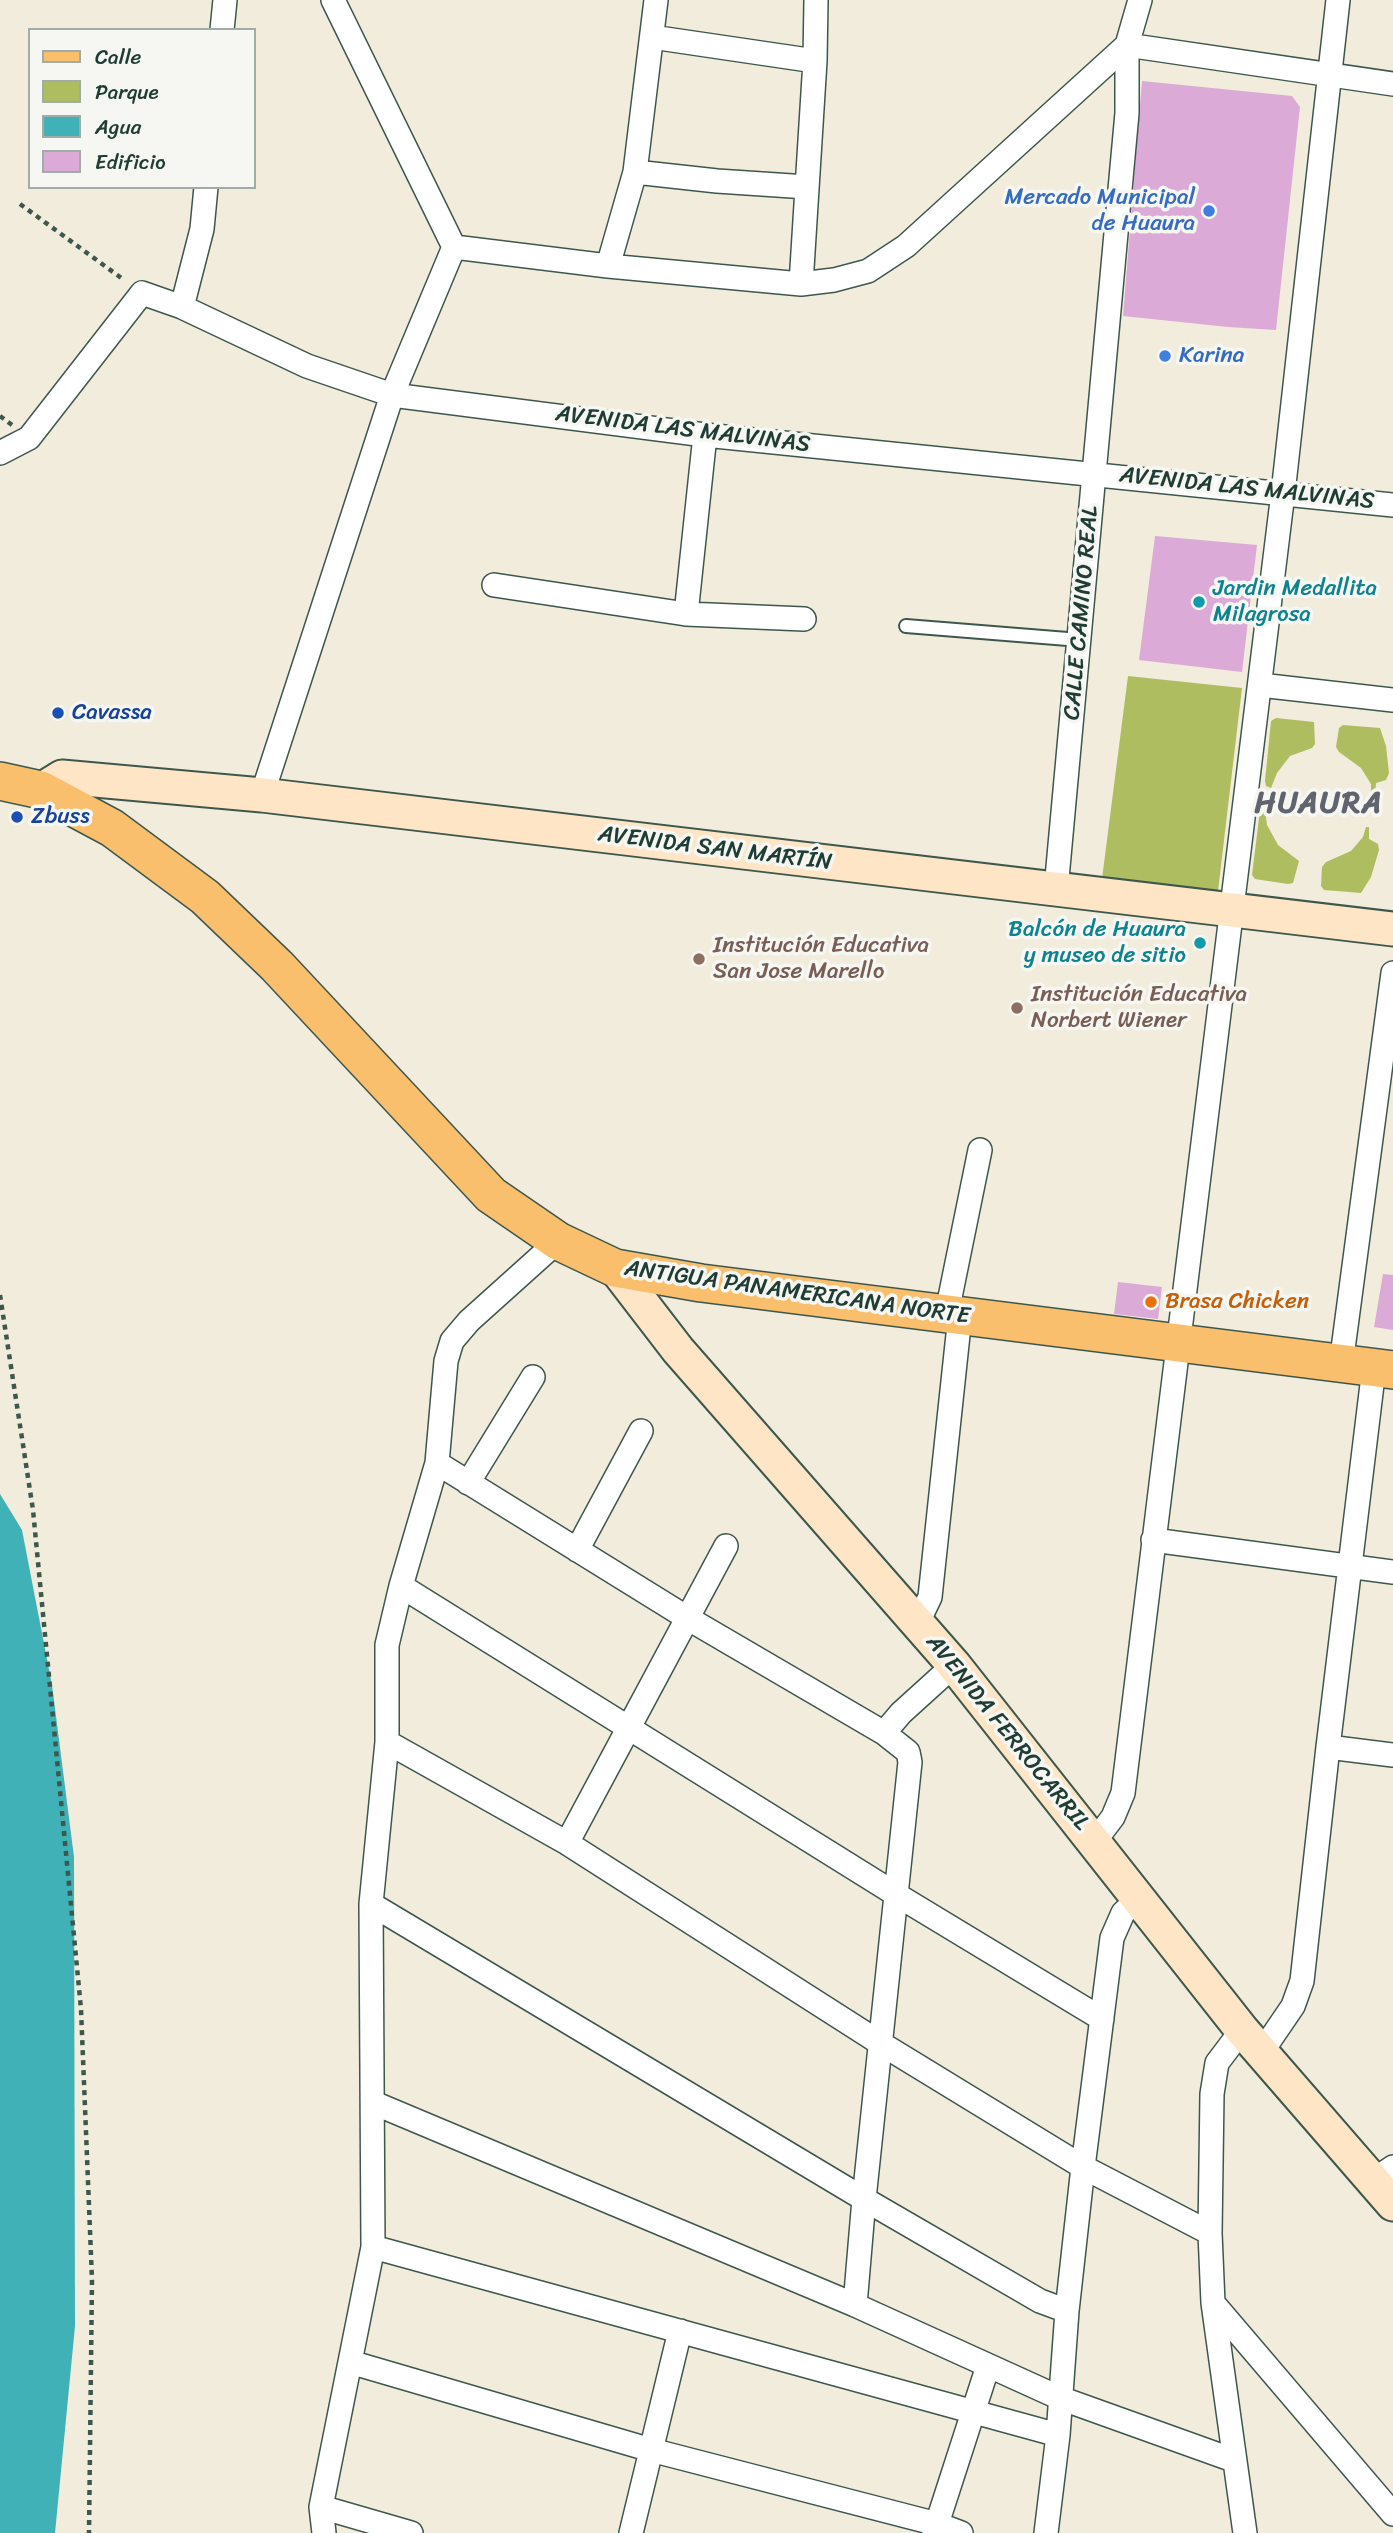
<!DOCTYPE html>
<html>
<head>
<meta charset="utf-8">
<style>
	body { margin:0 }
	#map { position:relative; width:1393px; height:2533px; overflow:hidden; background:#f1ecdb; font-family:Sriracha,sans-serif }
	canvas { display:block }
	.legend { position:absolute; left:28px; top:28px; width:228px; height:161px; box-sizing:border-box; background:#f6f6f2; border:2px solid #a0aca6; margin:0; padding:9px 12px; list-style:none; font-size:21px; color:#1f3d34 }
	.legend li { display:flex; align-items:center; gap:14px; height:35px }
	.legend b { width:35px; border:2px solid #a0aca6 }
</style>
</head>
<body>
<div id="map">
<canvas width="1393" height="2533"></canvas>
<ul class="legend">
<li><b style="height:9px;background:#f9bf6d"></b>Calle</li>
<li><b style="height:19px;background:#aebd60"></b>Parque</li>
<li><b style="height:19px;background:#40b1b7"></b>Agua</li>
<li><b style="height:19px;background:#dcaad7"></b>Edificio</li>
</ul>
</div>
<script>
const context = document.querySelector('canvas').getContext('2d');
context.lineJoin = 'round';
function fill(path, color) { context.fillStyle = color; context.fill(path, 'evenodd'); }
const shape = rows => new Path2D(rows.map(r => 'M' + r).join(''));
function trace(path, color, width, dash) { context.strokeStyle = color; context.lineWidth = width; context.lineCap = dash ? 'butt' : 'round'; context.setLineDash(dash || []); context.stroke(path); }
function write(font, color, halo, rows, align = 'center') {
  context.font = font + ' Sriracha,sans-serif'; context.lineWidth = 7; context.setLineDash([]); context.textBaseline = 'middle'; context.strokeStyle = halo; context.fillStyle = color; for (const [text, x, y, turn = 0] of rows) {
    context.save(); context.translate(x, y); context.rotate((+turn || 0) * Math.PI / 180); context.textAlign = isNaN(turn) ? turn : align; if (halo) context.strokeText(text, 0, 0); context.fillText(text, 0, 0); context.restore();
  }
}
const green = shape([
	[1128,676,1242,688,1218,891,1102,879],
	[1276,718,1314,722,1315,744,1312,748,1290,756,1277,773,1271,788,1266,786,1265,781,1271,721],
	[1343,725,1380,728,1386,746,1389,773,1386,780,1376,783,1375,795,1371,794,1371,784,1361,768,1339,752,1336,747,1339,728],
	[1260,810,1265,810,1267,825,1278,845,1299,861,1293,883,1288,884,1255,879,1252,875],
	[1366,827,1369,827,1369,839,1378,844,1379,850,1371,877,1361,893,1324,890,1321,886,1322,867,1326,862,1351,851,1363,837]
]);
const water = shape([
	[0,1494,22,1530,52,1685,74,1857,75,2326,55,2533,0,2533]
]);
const building = shape([
	[1142,81,1292,96,1300,107,1276,330,1228,327,1123,316],
	[1155,536,1257,545,1242,672,1139,660],
	[1383,1274,1393,1275,1393,1330,1374,1327],
	[1118,1282,1162,1287,1158,1319,1114,1314]
]);
const path = shape([
	[20,204,124,280],
	[0,416,12,425],
	[0,1295,33,1510,81,2009,92,2280,89,2533]
]);
const service = shape([
	[906,626,1080,640]
]);
const minor = shape([
	[333,0,454,247],
	[222,30,225,0],
	[652,37,815,61],
	[635,172,717,181,807,187],
	[608,266,635,172,656,0],
	[801,284,815,61,816,0],
	[182,307,202,229,206,187],
	[0,453,29,438,142,293,182,307,307,366,392,395,454,247,608,266,801,284,834,280,868,271,906,246,1127,45,1140,0],
	[494,585,686,614,804,619],
	[686,614,705,435],
	[1260,685,1393,700],
	[262,795,392,395,705,435,1393,505],
	[1056,889,1127,113,1127,45,1393,84],
	[947,1312,980,1150],
	[1341,1364,1393,973],
	[437,1463,689,1619,884,1733,908,1752,910,1762,864,2199,855,2305],
	[468,1483,533,1377],
	[1153,1540,1393,1572],
	[577,1550,641,1431],
	[401,1586,897,1895,1102,2019],
	[918,1622,930,1597,960,1316],
	[884,1733,901,1713,954,1665],
	[387,1742,567,1843,880,2043,1083,2167,1210,2233],
	[1328,1747,1393,1755],
	[1094,1842,1113,1817,1123,1793,1283,493,1338,0],
	[567,1843,726,1546],
	[371,1904,864,2199,1040,2301,1067,2311],
	[1242,2030,1217,2063,1212,2094,1210,2233,1213,2303,1245,2533],
	[1261,2053,1293,2006,1302,1981,1328,1747,1374,1368],
	[374,2103,855,2305,1060,2398,1233,2460],
	[1372,2181,1393,2167],
	[373,2247,1058,2435],
	[1213,2303,1393,2514],
	[350,2362,651,2450,937,2524,961,2533],
	[321,2507,411,2533],
	[324,2533,321,2507,373,2247,371,1904,387,1742,387,1645,401,1586,437,1463,446,1361,452,1341,469,1321,558,1241],
	[631,2533,680,2331],
	[934,2533,988,2366],
	[1046,2533,1058,2435,1067,2311,1083,2167,1112,1938,1123,1913,1138,1899]
]);
const secondary = shape([
	[41,790,62,777,262,795,1393,929],
	[615,1268,678,1350,954,1665,1242,2030,1393,2204]
]);
const primary = shape([
	[0,781,41,790,112,828,205,897,277,966,491,1195,558,1241,615,1268,701,1283,1393,1370]
]);
const markers = [
	[1209,211,7,"#3f7fe0"],
	[1165,356,7,"#3f7fe0"],
	[1199,602,7,"#0f9aa8"],
	[58,713,7,"#1a4fb4"],
	[17,817,7,"#1a4fb4"],
	[1200,943,7,"#0f9aa8"],
	[699,959,7,"#8d6e63"],
	[1017,1008,7,"#8d6e63"],
	[1151,1302,7,"#e8710a"]
];
const shopNames = [
	["Mercado Municipal",1195,198],
	["de Huaura",1195,224],
	["Karina",1179,356,"left"]
];
const streetNames = [
	["AVENIDA LAS MALVINAS",683,430,7],
	["AVENIDA LAS MALVINAS",1247,489,6],
	["CALLE CAMINO REAL",1082,613,-85],
	["AVENIDA SAN MARTÍN",715,849,7],
	["ANTIGUA PANAMERICANA NORTE",797,1293,8],
	["AVENIDA FERROCARRIL",1007,1733,51]
];
const cultureNames = [
	["Jardin Medallita",1213,589],
	["Milagrosa",1213,615],
	["Balcón de Huaura",1186,930,"right"],
	["y museo de sitio",1186,956,"right"]
];
const transitNames = [
	["Cavassa",72,713],
	["Zbuss",31,817]
];
const educationNames = [
	["Institución Educativa",713,946],
	["San Jose Marello",713,972],
	["Institución Educativa",1031,995],
	["Norbert Wiener",1031,1021]
];
const foodNames = [
	["Brasa Chicken",1165,1302]
];
const districtNames = [
	["HUAURA",1319,804]
];
fill(green, '#aebd60');
fill(water, '#40b1b7');
fill(building, '#dcaad7');
trace(service, '#3e574d', 16);
trace(minor, '#3e574d', 26);
trace(secondary, '#3e574d', 37);
trace(primary, '#3e574d', 40);
trace(path, '#3e574d', 4.5, [5, 5]);
trace(service, '#fff', 12);
trace(minor, '#fff', 23);
trace(secondary, '#fde5c5', 33);
trace(primary, '#f9bf6d', 37);
for (const [x, y, r, color] of markers) { const dot = new Path2D(); dot.arc(x, y, r, 0, 2 * Math.PI); context.fillStyle = color; context.fill(dot); trace(dot, '#f6f6f2', 2.5); }
write('23px', '#366cbe', '#f6f6f2', shopNames, 'right');
write('23px', '#1f3d34', '#f6f6f2', streetNames);
write('23px', '#0d838f', '#f6f6f2', cultureNames, 'left');
write('23px', '#164399', '#f6f6f2', transitNames, 'left');
write('23px', '#785e54', '#f6f6f2', educationNames, 'left');
write('23px', '#c56008', '#f6f6f2', foodNames, 'left');
context.letterSpacing = '2px';
write('bold 30px', '#61636d', '#f6f6f2', districtNames);
context.letterSpacing = '0px';
</script>
</body>
</html>
